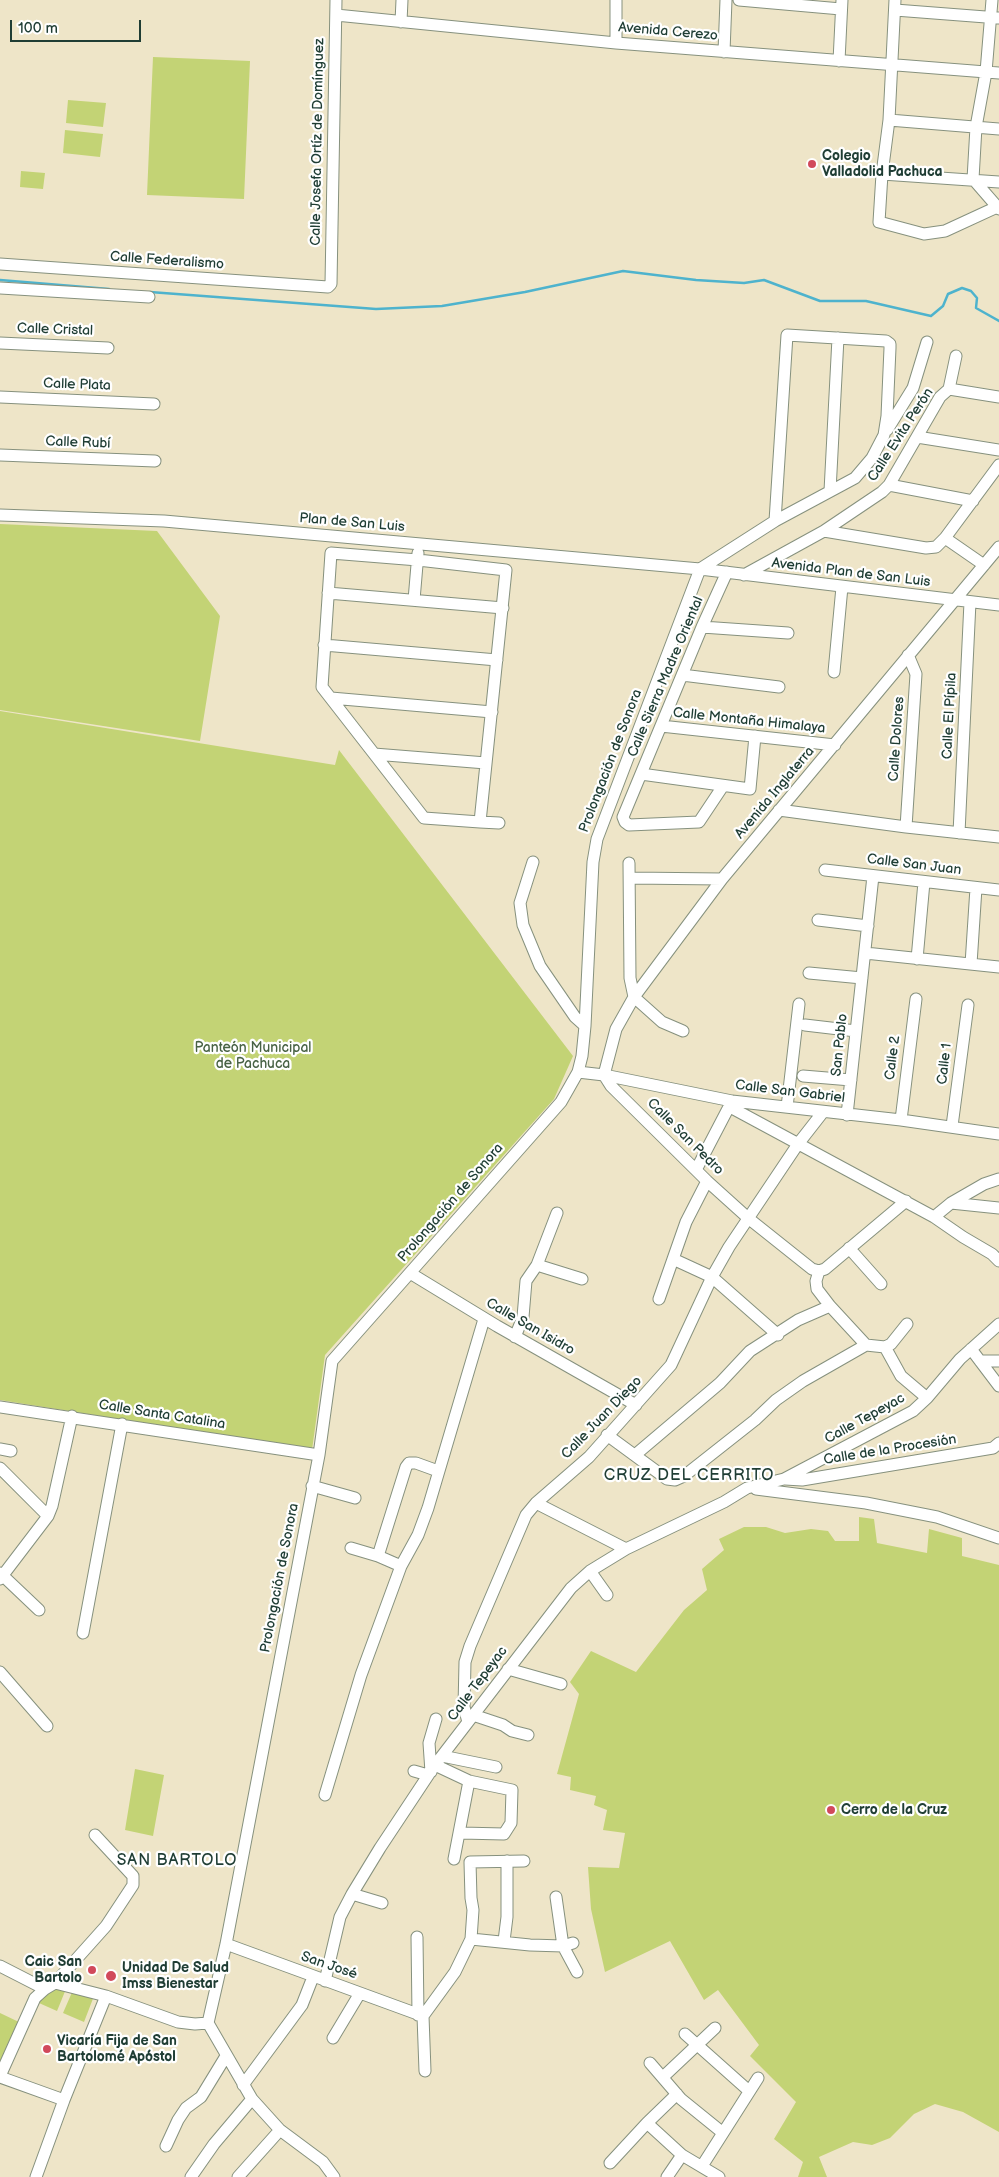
<!DOCTYPE html>
<html>
<head>
<meta charset="utf-8">
<style>
	body { margin:0 }
	#map { position:relative; width:999px; height:2177px; overflow:hidden; background:#eee5c8; font-family:"Balsamiq Sans",sans-serif }
	canvas { display:block }
	.scale { position:absolute; left:10px; top:20px; width:131px; height:22px; box-sizing:border-box; border:2px solid #1f3d34; border-top:0; padding-left:6px; font-size:15px; line-height:18px; white-space:nowrap; color:#1f3d34; -webkit-text-stroke:4px #fff; paint-order:stroke }
</style>
</head>
<body>
<div id="map">
<canvas width="999" height="2177"></canvas>
<div class="scale">100 m</div>
</div>
<script>
const context = document.querySelector('canvas').getContext('2d');
context.lineJoin = 'round';
function fill(path, color) { context.fillStyle = color; context.fill(path, 'evenodd'); }
const shape = rows => new Path2D(rows.map(r => 'M' + r).join(''));
function trace(path, color, width, dash) { context.strokeStyle = color; context.lineWidth = width; context.lineCap = dash ? 'butt' : 'round'; context.setLineDash(dash || []); context.stroke(path); }
function write(font, color, halo, rows, align = 'center') {
  context.font = font + ' "Balsamiq Sans",sans-serif'; context.lineWidth = 4.5; context.setLineDash([]); context.textBaseline = 'middle'; context.strokeStyle = halo; context.fillStyle = color; for (const [text, x, y, turn = 0] of rows) {
    context.save(); context.translate(x, y); context.rotate((+turn || 0) * Math.PI / 180); context.textAlign = isNaN(turn) ? turn : align; if (halo) context.strokeText(text, 0, 0); context.fillText(text, 0, 0); context.restore();
  }
}
const green = shape([
	[153,57,250,61,244,199,147,195],
	[68,100,106,103,103,127,66,123],
	[65,130,103,134,100,157,63,153],
	[21,171,45,173,43,189,20,187],
	[0,524,157,531,220,616,200,741,0,710],
	[0,711,335,765,339,750,573,1056,554,1099,325,1355,312,1450,0,1400],
	[859,1517,874,1519,877,1543,927,1553,929,1529,962,1538,962,1556,999,1565,999,2132,963,2112,935,2104,914,2114,890,2138,872,2145,853,2142,819,2157,827,2177,798,2177,803,2162,774,2139,796,2102,750,2056,759,2045,718,1990,704,2000,670,1941,605,1972,591,1909,588,1867,619,1868,625,1833,603,1830,607,1810,594,1805,596,1796,570,1790,571,1777,557,1774,579,1694,570,1682,591,1651,636,1672,684,1610,707,1590,702,1569,724,1550,719,1539,744,1527,766,1527,785,1533,811,1529,828,1531,835,1541,859,1541],
	[135,1769,164,1775,153,1836,125,1830],
	[50,1988,66,1989,57,2011,39,2003],
	[73,1990,94,1996,84,2022,63,2013],
	[0,2013,21,2023,0,2071]
]);
const stream = shape([
	[0,280,109,289],
	[150,292,376,309,442,306,525,292,623,271,696,280,744,283,764,280,820,301,866,301,931,316,943,306,948,294,962,288,971,291,977,298,976,308,999,321]
]);
const minor = shape([
	[739,0,841,9],
	[895,0,889,120,882,174,879,222,924,234,945,231,997,207],
	[992,0,986,72,976,127,973,179,999,209],
	[895,10,999,18],
	[336,15,616,43,999,73],
	[401,22,402,0],
	[616,43,616,0],
	[724,52,726,0],
	[839,61,842,0],
	[889,120,999,129],
	[882,174,999,182],
	[0,264,328,287,331,284,336,0],
	[0,288,149,297],
	[0,343,108,348],
	[949,389,999,397],
	[0,397,154,404],
	[887,430,913,388,927,342],
	[917,437,999,450],
	[0,455,155,461],
	[889,485,973,501],
	[830,491,838,338],
	[0,515,164,521,700,569,999,605],
	[824,531,926,548,936,547,945,538,999,465],
	[945,538,984,565],
	[744,575,824,531,882,492,889,485,940,397,949,389,956,356],
	[328,593,503,608],
	[414,600,418,553],
	[702,627,788,633],
	[324,645,497,660],
	[834,672,842,587],
	[682,675,779,687],
	[331,698,492,712],
	[661,726,835,745],
	[374,754,486,763],
	[641,774,750,789,755,736],
	[723,786,699,822,629,825,625,822,623,817,702,627,727,572],
	[779,810,906,827,999,837],
	[480,822,506,570,418,560,331,553,322,687,424,818,480,822,499,823],
	[906,827,916,674,908,655],
	[959,833,970,602],
	[533,862,520,903,523,925,540,966,575,1017,585,1026],
	[629,863,630,978,634,997,662,1022,683,1031],
	[825,870,999,890],
	[630,878,722,879],
	[818,920,868,926],
	[865,953,999,967],
	[917,959,924,882],
	[971,964,976,888],
	[809,973,862,978],
	[805,1025,856,1031],
	[578,1072,604,1075,732,1101,901,1120,999,1134],
	[803,1076,851,1080],
	[730,1107,934,1217,963,1237,992,1254,999,1261],
	[787,1107,799,1004],
	[847,1115,873,876],
	[901,1120,916,999],
	[952,1126,968,1005],
	[696,1170,732,1101],
	[951,1203,999,1208],
	[934,1217,951,1203,984,1184,999,1179],
	[849,1248,881,1284],
	[673,1259,712,1277,778,1335],
	[537,1265,582,1279],
	[819,1271,812,1269,748,1218,707,1181,611,1086,604,1075,616,1029,634,997,722,879,999,547],
	[819,1271,825,1269,906,1201],
	[819,1271,816,1281,817,1289,830,1306,866,1345,885,1347],
	[410,1273,497,1326,636,1405],
	[659,1299,686,1222,707,1181],
	[515,1337,523,1317,526,1281,537,1265,557,1213],
	[885,1347,901,1376,927,1398],
	[885,1347,891,1344,907,1324],
	[971,1349,999,1386],
	[980,1361,999,1361],
	[0,1407,319,1455],
	[607,1435,667,1479,675,1480,684,1476,755,1420,776,1400,803,1381,866,1345],
	[0,1449,11,1451],
	[635,1455,720,1383,750,1351,798,1320,830,1306],
	[0,1468,48,1516],
	[785,1479,802,1480,993,1448,999,1443],
	[312,1486,355,1498],
	[756,1489,866,1503,937,1517,999,1538],
	[536,1503,626,1549],
	[351,1548,378,1556,401,1566],
	[378,1556,406,1467,409,1463,416,1463,438,1471],
	[590,1571,607,1595],
	[0,1573,39,1610],
	[0,1579,48,1516,52,1506,72,1416],
	[83,1633,122,1424],
	[508,1669,561,1684],
	[0,1672,47,1726],
	[473,1715,503,1725,512,1731,528,1735],
	[468,1722,464,1707,465,1662,470,1646,526,1515,536,1503,589,1457,671,1365,712,1277,729,1247,798,1144,823,1112],
	[442,1756,496,1767],
	[435,1765,469,1781,512,1790,511,1823,504,1834,461,1833],
	[414,1771,428,1775],
	[431,1772,429,1743,436,1719],
	[325,1795,361,1675,401,1566,418,1535,428,1508,484,1319],
	[454,1859,469,1781],
	[352,1894,382,1903],
	[556,1897,563,1946,577,1972],
	[417,1937,418,2015],
	[471,1939,530,1945,563,1946,573,1943],
	[504,1941,507,1917,507,1861],
	[226,1944,423,2016],
	[0,1966,45,1989],
	[325,1981,340,1917,352,1894,380,1848,435,1765,571,1588,590,1571,626,1549,724,1502,747,1488,784,1479,913,1411,927,1398,960,1359,999,1324],
	[55,1983,106,1996,178,2022,195,2024,208,2023],
	[423,2016,455,1972,471,1939,473,1910,471,1898,470,1862,524,1861],
	[423,2016,425,2071],
	[208,2023,226,1944,319,1455,332,1361,561,1102,578,1072,582,1056,585,1026,593,862,597,839,700,569,775,521,855,478,872,458,884,435,887,416,890,348,890,344,886,341,787,335,775,521],
	[208,2023,252,2099,280,2130,323,2162,334,2177],
	[685,2034,749,2091],
	[333,2038,360,1993],
	[650,2063,681,2099,723,2133],
	[0,2076,35,1998,45,1989,55,1983,106,1926,133,1885,133,1876,95,1835],
	[0,2077,64,2100],
	[663,2077,715,2028],
	[243,2085,302,2005,313,1977],
	[647,2123,682,2155,719,2177],
	[166,2146,178,2120,186,2108,201,2097,226,2056],
	[610,2163,647,2123,677,2094],
	[702,2166,758,2078],
	[36,2177,64,2100,106,1996],
	[191,2177,214,2144,252,2099],
	[238,2177,280,2130],
	[667,2177,682,2155]
]);
const markers = [
	[812,164,5,"#d1495b"],
	[831,1810,5,"#d1495b"],
	[92,1970,5,"#d1495b"],
	[111,1976,6,"#d1495b"],
	[47,2049,5,"#d1495b"]
];
const streetNames = [
	["Avenida Cerezo",668,32,5],
	["Calle Josefa Ortíz de Domínguez",318,142,-89],
	["Calle Federalismo",167,261,4],
	["Calle Cristal",55,330,2],
	["Calle Plata",77,385,2],
	["Calle Evita Perón",901,435,-57],
	["Calle Rubí",78,443,2],
	["Plan de San Luis",352,523,5],
	["Avenida Plan de San Luis",851,573,7],
	["Calle Sierra Madre Oriental",666,677,-67],
	["Calle El Pípila",950,716,-87],
	["Calle Montaña Himalaya",749,721,6],
	["Calle Dolores",897,739,-86],
	["Prolongación de Sonora",611,761,-69],
	["Avenida Inglaterra",775,793,-50],
	["Calle San Juan",914,865,7],
	["San Pablo",840,1045,-84],
	["Calle 2",893,1058,-83],
	["Calle 1",945,1064,-83],
	["Calle San Gabriel",790,1092,7],
	["Calle San Pedro",685,1137,45],
	["Prolongación de Sonora",451,1203,-49],
	["Calle San Isidro",530,1327,30],
	["Calle Santa Catalina",162,1415,9],
	["Calle Juan Diego",602,1418,-46],
	["Calle Tepeyac",865,1419,-29],
	["Calle de la Procesión",890,1450,-9],
	["Prolongación de Sonora",280,1578,-79],
	["Calle Tepeyac",478,1684,-53],
	["San José",329,1966,19]
];
const poiNames = [
	["Colegio",822,156],
	["Valladolid Pachuca",822,172],
	["Cerro de la Cruz",841,1810],
	["Caic San",82,1962,"right"],
	["Bartolo",82,1978,"right"],
	["Unidad De Salud",122,1968],
	["Imss Bienestar",122,1984],
	["Vicaría Fija de San",57,2041],
	["Bartolomé Apóstol",57,2057]
];
const parkNames = [
	["Panteón Municipal",253,1048],
	["de Pachuca",253,1064]
];
const quarterNames = [
	["CRUZ DEL CERRITO",689,1476],
	["SAN BARTOLO",177,1861]
];
fill(green, '#c3d375');
trace(stream, '#4eb3cd', 2.5);
trace(minor, '#86917e', 13);
trace(minor, '#fff', 11);
for (const [x, y, r, color] of markers) { const dot = new Path2D(); dot.arc(x, y, r, 0, 2 * Math.PI); context.fillStyle = color; context.fill(dot); trace(dot, '#fff', 2); }
write('14px', '#1f3d34', '#fff', streetNames);
write('bold 14px', '#1f3d34', '#fff', poiNames, 'left');
write('14px', '#486244', '#fff', parkNames);
context.letterSpacing = '1px';
write('16px', '#1f3d34', '#fff', quarterNames);
context.letterSpacing = '0px';
</script>
</body>
</html>
